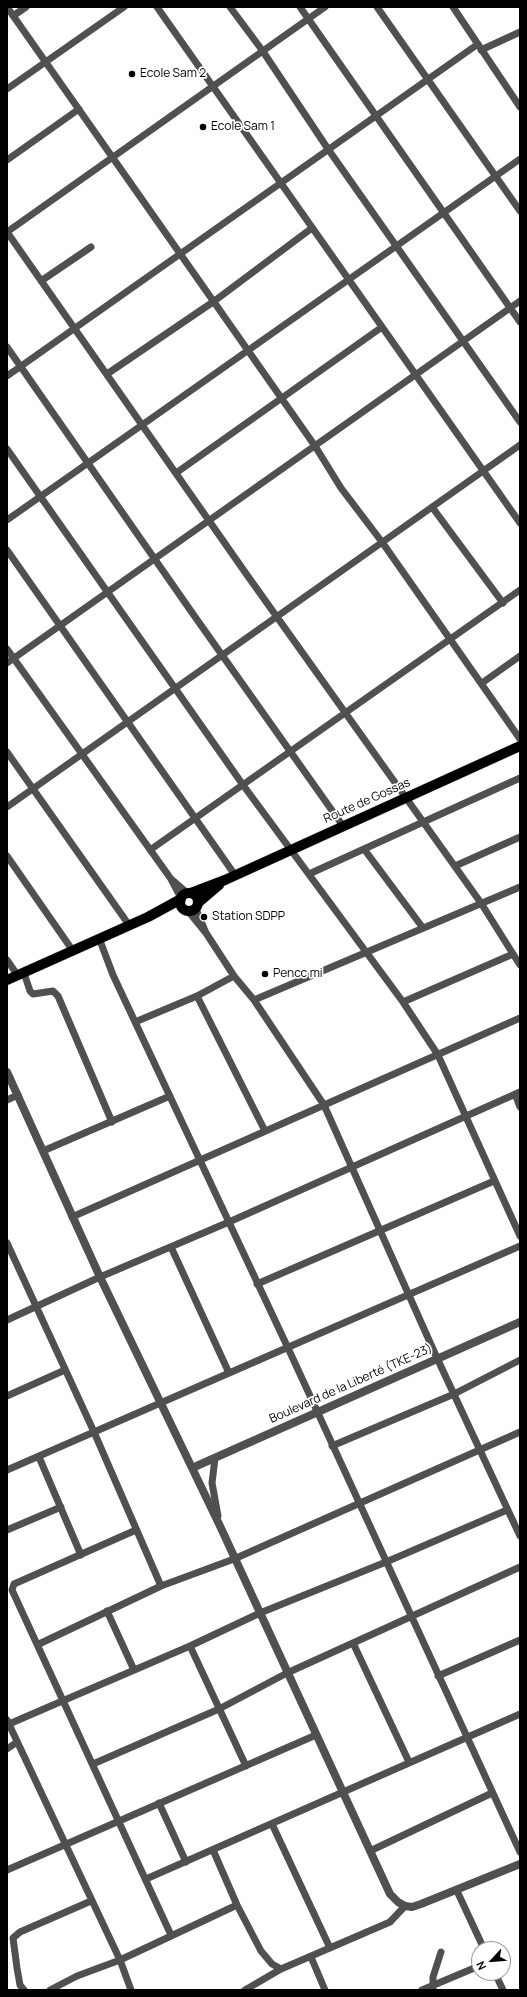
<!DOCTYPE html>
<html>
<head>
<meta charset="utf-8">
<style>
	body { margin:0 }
	#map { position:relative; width:527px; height:1997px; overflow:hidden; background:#fff; font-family:Manrope,sans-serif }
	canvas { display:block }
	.frame { position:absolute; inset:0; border:8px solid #000; pointer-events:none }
	.north { position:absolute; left:471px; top:1941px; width:40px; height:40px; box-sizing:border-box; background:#fff; border:1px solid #999; border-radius:50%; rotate:244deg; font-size:11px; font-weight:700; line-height:16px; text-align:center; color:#000 }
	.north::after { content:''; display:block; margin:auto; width:14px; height:18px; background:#000; clip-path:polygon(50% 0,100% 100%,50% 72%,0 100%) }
</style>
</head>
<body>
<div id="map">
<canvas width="527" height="1997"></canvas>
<div class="frame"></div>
<div class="north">N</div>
</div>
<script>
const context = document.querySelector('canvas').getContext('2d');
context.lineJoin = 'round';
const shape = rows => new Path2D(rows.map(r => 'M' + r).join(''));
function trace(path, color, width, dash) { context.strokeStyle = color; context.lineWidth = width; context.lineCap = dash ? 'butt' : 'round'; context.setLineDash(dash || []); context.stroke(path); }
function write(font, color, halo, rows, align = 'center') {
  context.font = font + ' Manrope,sans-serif'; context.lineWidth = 3.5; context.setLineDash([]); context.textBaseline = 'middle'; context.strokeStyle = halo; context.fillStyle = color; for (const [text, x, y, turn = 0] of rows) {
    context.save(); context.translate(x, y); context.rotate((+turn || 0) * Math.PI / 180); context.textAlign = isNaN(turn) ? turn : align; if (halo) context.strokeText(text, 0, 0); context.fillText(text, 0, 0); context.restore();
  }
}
const minor = shape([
	[7,7,315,446,341,488,382,542,520,739],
	[157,7,520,523],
	[230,7,262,50,328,149,520,422],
	[300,7,520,322],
	[377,7,520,211],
	[453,7,520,107],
	[13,16,26,7],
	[481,50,520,32],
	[7,89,124,7],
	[7,160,79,109],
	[7,232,247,575,481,903,520,965],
	[7,232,325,7],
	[41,281,91,247],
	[7,347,193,614,343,826],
	[107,374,213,302,312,228],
	[7,376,478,44],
	[7,449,243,785,403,1002,438,1055,520,1236],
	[176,473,382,327],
	[432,507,503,603],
	[7,520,520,159],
	[7,550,235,875],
	[7,649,171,879],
	[7,663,520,301],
	[482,683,520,656],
	[7,752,129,925],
	[7,807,520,445],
	[364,849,423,928],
	[150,850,520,590],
	[7,856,73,951],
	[455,866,520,837],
	[309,874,520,778],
	[181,898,171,879,187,893],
	[188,911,206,933,196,909],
	[206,933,234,976,254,1000,324,1105,437,1358,520,1536],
	[99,938,113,975,288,1348,520,1852],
	[7,960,18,976],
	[24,973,30,991,33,994,53,991,58,996,112,1122],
	[197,996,265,1131],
	[254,1000,520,887],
	[403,1002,513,954],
	[135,1022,197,996,234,976],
	[515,1094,520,1107],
	[7,1100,18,1095],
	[43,1151,170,1096],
	[72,1217,520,1018],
	[7,1243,94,1432,161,1586],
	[171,1247,229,1373],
	[257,1284,494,1181],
	[7,1320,100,1277,229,1222,520,1092],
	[7,1396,65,1370],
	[332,1446,454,1394,520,1360],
	[39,1457,81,1555],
	[215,1458,212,1483,218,1516],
	[7,1470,520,1246],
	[7,1530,61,1507],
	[136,1530,14,1584,12,1590,171,1935],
	[107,1611,134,1670],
	[353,1643,409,1762],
	[39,1644,161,1586,234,1559,520,1432],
	[190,1646,246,1766],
	[438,1676,520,1640],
	[7,1720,120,1960,131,1990],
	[9,1724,190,1646,260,1613,386,1562,507,1510],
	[7,1749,17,1742],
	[93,1764,219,1709,287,1673,520,1567],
	[159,1803,186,1862],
	[272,1824,330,1948],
	[213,1850,237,1905,261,1951,272,1964,281,1969],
	[370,1851,492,1793],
	[7,1870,316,1735],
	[146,1879,520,1714],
	[457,1891,484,1949],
	[311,1957,325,1990],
	[495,1973,503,1990],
	[433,1988,433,1977,441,1952],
	[24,1990,20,1985,17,1968,13,1938,20,1932,91,1901],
	[50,1990,77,1976,120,1960,237,1905],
	[245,1990,281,1969,390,1922,405,1906],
	[422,1990,479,1966]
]);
const tertiary = shape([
	[7,1072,100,1277,220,1526,390,1894,398,1902,405,1906,412,1907,421,1904,520,1864],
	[192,1468,520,1322]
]);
const primary = shape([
	'180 902a9 9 0 1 1 18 0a9 9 0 1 1-18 0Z',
	[191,893,225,880,520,746],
	[199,902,219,885],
	[7,980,148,917,181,899]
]);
const markers = [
	[132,74,4,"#000"],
	[203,127,4,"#000"],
	[204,917,4,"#000"],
	[265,974,4,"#000"]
];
const poiNames = [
	["Ecole Sam 2",140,74],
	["Ecole Sam 1",211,127],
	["Station SDPP",212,917],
	["Pencc mi",273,974]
];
const streetNames = [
	["Route de Gossas",367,801,-24],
	["Boulevard de la Liberté (TKE-23)",351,1384,-24]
];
trace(primary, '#dbdbdb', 11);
trace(minor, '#505050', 7);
trace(tertiary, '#505050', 8);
trace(primary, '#000', 10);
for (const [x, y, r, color] of markers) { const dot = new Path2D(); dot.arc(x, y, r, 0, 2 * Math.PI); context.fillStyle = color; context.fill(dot); trace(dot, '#fff', 1.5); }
write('12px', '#000', '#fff', poiNames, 'left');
write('12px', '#000', '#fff', streetNames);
</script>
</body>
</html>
